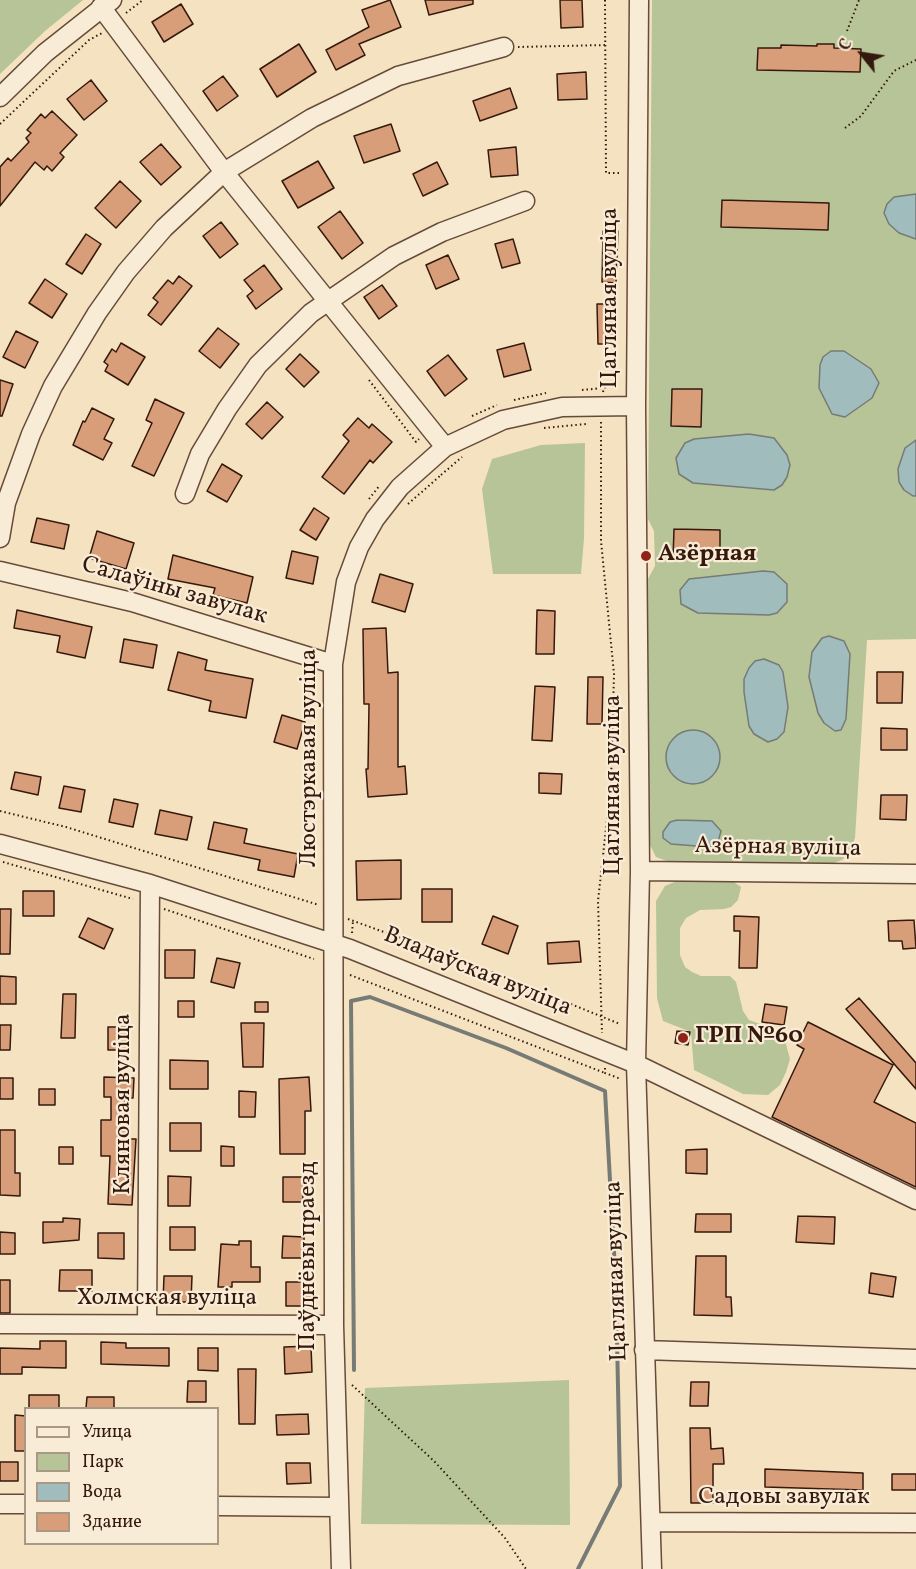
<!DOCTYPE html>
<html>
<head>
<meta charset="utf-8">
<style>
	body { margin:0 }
	#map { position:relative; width:916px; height:1569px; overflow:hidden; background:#f5e2c1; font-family:Vollkorn,serif }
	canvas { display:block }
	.legend { position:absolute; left:24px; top:1407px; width:195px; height:138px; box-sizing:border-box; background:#f8ecd7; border:2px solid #aa9886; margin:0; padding:8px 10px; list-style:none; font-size:18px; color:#36190d }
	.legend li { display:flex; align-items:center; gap:12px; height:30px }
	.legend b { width:30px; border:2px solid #aa9886 }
	.north { position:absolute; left:832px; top:24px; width:60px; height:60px; -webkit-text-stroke:4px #f8ecd7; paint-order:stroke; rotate:300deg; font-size:16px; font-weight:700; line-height:24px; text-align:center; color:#36190d }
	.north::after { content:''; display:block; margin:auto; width:21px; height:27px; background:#36190d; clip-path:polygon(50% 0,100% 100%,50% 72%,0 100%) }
</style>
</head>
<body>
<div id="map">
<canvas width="916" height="1569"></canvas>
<ul class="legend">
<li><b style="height:8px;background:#f8ecd7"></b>Улица</li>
<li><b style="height:16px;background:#b6c497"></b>Парк</li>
<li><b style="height:16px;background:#a0bcbc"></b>Вода</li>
<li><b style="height:16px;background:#d79e79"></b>Здание</li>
</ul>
<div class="north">С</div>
</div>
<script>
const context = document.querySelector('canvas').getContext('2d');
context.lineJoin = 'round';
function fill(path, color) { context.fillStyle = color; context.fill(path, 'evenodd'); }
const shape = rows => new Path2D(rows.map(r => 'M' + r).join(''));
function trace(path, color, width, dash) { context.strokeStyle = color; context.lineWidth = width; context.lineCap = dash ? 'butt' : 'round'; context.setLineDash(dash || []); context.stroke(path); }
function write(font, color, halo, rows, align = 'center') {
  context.font = font + ' Vollkorn,serif'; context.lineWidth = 4.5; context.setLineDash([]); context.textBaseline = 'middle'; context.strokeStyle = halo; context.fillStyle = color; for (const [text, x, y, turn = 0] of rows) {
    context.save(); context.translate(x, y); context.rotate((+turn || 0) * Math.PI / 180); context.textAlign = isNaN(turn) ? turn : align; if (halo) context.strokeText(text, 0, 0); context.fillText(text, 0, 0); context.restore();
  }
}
const green = shape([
	[0,0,83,0,45,31,0,74],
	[652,0,916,0,916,639,867,640,855,838,850,852,842,860,831,864,670,862,656,857,648,841,648,579,655,566,654,531,648,519],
	[585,443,584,538,581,574,493,574,482,489,492,459,541,445],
	[684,878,731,880,741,887,738,900,731,907,724,909,700,910,686,918,680,928,680,955,685,967,692,972,701,976,730,976,736,982,743,1011,749,1020,774,1029,784,1037,790,1059,786,1072,780,1085,768,1095,743,1094,694,1070,691,1032,663,1021,657,998,656,901,665,886],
	[569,1380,570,1525,361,1524,365,1388]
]);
const water = shape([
	[916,194,916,239,899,233,889,224,884,213,887,204,894,197,916,194],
	[831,351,844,351,871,369,879,383,872,398,845,417,832,414,819,388,820,365,823,357,831,351],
	[749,434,774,438,787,455,790,465,787,477,782,485,774,490,693,483,679,474,676,458,685,443,694,439,749,434],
	[916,440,916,496,913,496,904,490,899,482,898,469,905,448,916,440],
	[763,571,774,572,787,584,787,602,777,613,769,615,698,613,681,604,680,590,689,579,763,571],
	[829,636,844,641,850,654,846,719,841,730,835,731,824,723,818,713,809,677,812,652,822,638,829,636],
	[764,659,779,665,783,672,788,707,784,732,777,739,768,742,754,734,749,726,744,692,744,679,749,668,755,661,764,659],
	'666 757a27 27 0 1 1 54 0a27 27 0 1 1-54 0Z',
	[677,820,712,821,721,831,718,842,709,847,671,844,663,838,663,832,670,822,677,820]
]);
const stream = shape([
	[354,1370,351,1001,370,997,506,1048,605,1091,616,1288,620,1486,578,1569]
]);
const building = shape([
	[390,0,401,27,359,44,365,55,336,70,326,50,369,27,362,10,390,0],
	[425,0,473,0,473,4,429,15,425,0],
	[560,0,582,0,583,27,561,28,560,0],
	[181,4,193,24,164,42,152,22,181,4],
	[299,44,316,72,277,97,260,69,299,44],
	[817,44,834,44,834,48,861,49,860,72,757,70,758,48,781,48,781,45,817,46,817,44],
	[586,72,587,99,558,100,557,74,586,72],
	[223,76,238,96,217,111,203,91,223,76],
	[91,80,107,101,84,120,67,99,91,80],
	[510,88,517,108,480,121,473,101,510,88],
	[52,111,77,135,60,153,64,157,52,171,47,166,44,170,35,162,0,206,0,167,8,158,11,161,29,142,26,138,31,133,27,130,41,114,45,118,52,111],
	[391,124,400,151,364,163,354,136,391,124],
	[161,144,181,167,161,185,140,162,161,144],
	[516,147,518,175,491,177,488,150,516,147],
	[318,161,334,188,298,208,282,181,318,161],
	[437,162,448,184,423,196,413,174,437,162],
	[120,181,141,201,116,228,95,208,120,181],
	[722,200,829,203,828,230,721,227,722,200],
	[340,211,363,243,342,259,318,227,340,211],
	[221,222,238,244,220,258,203,236,221,222],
	[603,231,618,231,616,283,602,282,603,231],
	[86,234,101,244,82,274,66,264,86,234],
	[513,239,520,263,502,268,495,244,513,239],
	[448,255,459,279,436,289,426,265,448,255],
	[264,265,282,289,256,309,247,296,253,291,244,280,264,265],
	[179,276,192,286,161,325,148,315,158,302,153,298,168,280,173,284,179,276],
	[45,279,67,294,52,318,29,303,45,279],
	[382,285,397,306,379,319,364,297,382,285],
	[597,304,616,304,616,344,598,344,597,304],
	[218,328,239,344,220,368,199,351,218,328],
	[16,331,38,342,25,368,3,357,16,331],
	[121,343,145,357,128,385,105,371,108,365,104,362,112,349,116,352,121,343],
	[524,343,531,370,504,377,497,350,524,343],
	[300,354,319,372,304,387,286,369,300,354],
	[448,355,467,379,445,396,427,371,448,355],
	[0,380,13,384,2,416,0,416,0,380],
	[672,389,702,389,701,427,671,426,672,389],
	[155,399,184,413,154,476,132,466,152,423,146,420,155,399],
	[267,402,283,417,262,439,246,424,267,402],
	[92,408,114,419,104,439,112,443,103,460,73,445,83,421,85,422,92,408],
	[358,418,369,428,372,424,392,442,373,463,370,460,344,494,322,477,349,441,343,435,358,418],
	[222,464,242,476,227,502,207,491,222,464],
	[314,508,329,518,316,540,300,530,314,508],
	[37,518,69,525,64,549,31,542,37,518],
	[674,529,720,530,720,559,673,559,674,529],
	[97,531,134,543,126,569,89,558,97,531],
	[292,551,318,557,313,584,286,578,292,551],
	[173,555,253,577,247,603,213,595,215,588,168,579,173,555],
	[380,574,413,584,405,612,372,602,380,574],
	[17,610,92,627,85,658,57,652,60,636,14,628,17,610],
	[537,610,555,611,554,654,536,654,537,610],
	[386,628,388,673,398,672,398,767,405,766,407,794,368,797,366,769,368,769,369,704,364,704,363,629,386,628],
	[124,639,157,645,153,668,120,662,124,639],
	[178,652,207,660,205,670,253,679,246,718,209,711,211,701,168,690,178,652],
	[877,672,903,672,902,703,877,703,877,672],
	[588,677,603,677,602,724,587,724,588,677],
	[535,686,555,687,552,741,532,740,535,686],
	[282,715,305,722,297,749,274,742,282,715],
	[881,728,907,729,907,750,881,750,881,728],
	[15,772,41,777,38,795,11,789,15,772],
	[539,773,562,774,561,794,539,793,539,773],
	[64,786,85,790,81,812,59,808,64,786],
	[881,795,907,795,906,820,880,819,881,795],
	[114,799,138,804,133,827,109,822,114,799],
	[160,810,192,817,187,840,155,834,160,810],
	[214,822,247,829,244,843,298,854,294,877,258,870,260,860,208,849,214,822],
	[401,860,401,899,357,900,356,861,401,860],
	[422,889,452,889,452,922,422,922,422,889],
	[23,891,54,891,54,916,23,916,23,891],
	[0,909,11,909,10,954,0,954,0,909],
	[493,916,518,926,508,954,482,944,493,916],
	[734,916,759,917,757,968,739,968,740,931,734,931,734,916],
	[88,918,113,929,104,949,79,937,88,918],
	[914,920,916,948,903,949,902,941,889,941,888,921,914,920],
	[579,941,581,962,548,964,547,943,579,941],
	[165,950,195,950,194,978,165,978,165,950],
	[217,958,240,963,234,988,211,982,217,958],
	[0,976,16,977,16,1004,0,1004,0,976],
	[63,994,76,994,75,1038,61,1038,63,994],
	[859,998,916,1063,916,1089,846,1009,859,998],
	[178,1001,194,1001,194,1017,178,1017,178,1001],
	[255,1002,268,1002,268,1012,255,1012,255,1002],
	[765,1004,787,1007,784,1025,762,1022,765,1004],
	[808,1022,893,1065,874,1102,916,1123,916,1187,772,1117,804,1049,797,1045,808,1022],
	[241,1023,264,1023,263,1067,243,1067,241,1023],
	[0,1025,11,1025,10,1050,0,1050,0,1025],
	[108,1027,127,1027,127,1050,108,1050,108,1027],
	[677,1031,690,1032,688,1045,675,1043,677,1031],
	[170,1060,208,1061,208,1089,170,1089,170,1060],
	[104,1077,134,1078,133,1098,124,1098,128,1139,136,1139,132,1205,108,1204,110,1156,101,1156,101,1120,111,1120,111,1097,104,1097,104,1077],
	[309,1077,311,1111,305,1111,305,1154,280,1154,279,1079,309,1077],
	[0,1078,13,1078,13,1099,0,1099,0,1078],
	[39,1089,55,1089,55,1105,39,1105,39,1089],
	[239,1091,256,1092,255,1117,239,1117,239,1091],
	[170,1123,201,1123,201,1151,170,1151,170,1123],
	[0,1130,15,1130,15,1173,20,1173,20,1196,0,1195,0,1130],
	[221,1146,234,1147,234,1166,221,1166,221,1146],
	[59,1147,73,1147,73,1164,59,1164,59,1147],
	[707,1149,707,1174,686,1173,686,1150,707,1149],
	[168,1176,191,1177,190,1206,168,1206,168,1176],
	[283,1177,303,1177,303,1202,283,1202,283,1177],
	[696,1214,731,1214,731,1232,695,1232,696,1214],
	[798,1216,835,1217,834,1244,796,1242,798,1216],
	[63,1218,80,1219,79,1240,43,1243,43,1222,63,1222,63,1218],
	[170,1227,195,1227,195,1250,170,1250,170,1227],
	[0,1232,15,1233,15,1254,0,1254,0,1232],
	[98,1233,124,1233,124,1259,98,1258,98,1233],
	[283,1236,304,1237,304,1258,282,1258,283,1236],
	[239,1241,251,1241,251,1267,260,1267,260,1282,232,1282,232,1287,218,1287,221,1244,239,1245,239,1241],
	[696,1256,726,1256,726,1297,731,1297,732,1316,694,1315,696,1256],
	[60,1270,92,1270,92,1291,59,1291,60,1270],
	[871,1273,896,1277,893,1297,869,1293,871,1273],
	[164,1276,192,1276,191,1302,163,1302,164,1276],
	[0,1280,10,1280,10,1313,0,1313,0,1280],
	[286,1282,312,1282,312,1306,286,1306,286,1282],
	[40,1341,66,1341,66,1368,22,1367,22,1374,0,1374,0,1348,40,1349,40,1341],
	[101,1342,126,1343,126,1348,169,1348,169,1366,101,1364,101,1342],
	[311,1346,312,1372,285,1374,284,1347,311,1346],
	[198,1348,218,1348,218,1371,198,1370,198,1348],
	[238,1369,256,1369,255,1424,239,1424,238,1369],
	[188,1381,206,1381,206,1402,187,1402,188,1381],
	[691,1382,709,1382,708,1406,690,1406,691,1382],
	[29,1395,59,1395,59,1408,29,1408,29,1395],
	[87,1397,114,1397,114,1408,86,1408,87,1397],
	[308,1414,309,1434,277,1435,276,1415,308,1414],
	[15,1415,26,1416,26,1451,15,1451,15,1415],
	[690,1428,710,1428,711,1449,723,1448,724,1464,713,1464,713,1503,691,1503,690,1428],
	[0,1462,18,1462,18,1481,0,1481,0,1462],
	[286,1463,310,1463,311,1483,287,1484,286,1463],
	[765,1469,863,1473,863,1490,765,1487,765,1469],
	[892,1474,916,1474,916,1490,892,1490,892,1474]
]);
const path = shape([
	[605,0,606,173,622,173],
	[126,13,143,0],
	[847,31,859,0],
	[518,47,606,45],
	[0,124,89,40,102,33],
	[845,128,861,116,894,71,916,60],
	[369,380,416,442,419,439],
	[582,390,603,388],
	[603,392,604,388,619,381],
	[514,400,546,393],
	[472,416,497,405],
	[601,422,601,541,614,674,611,783,598,901,602,1033],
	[544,428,586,424],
	[441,475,462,457],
	[369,499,380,485],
	[408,504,440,476],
	[0,811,66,827,319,905],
	[3,862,133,899],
	[164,909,314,959],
	[348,919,467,962,620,1024],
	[352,933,353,921],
	[350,975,605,1073],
	[605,1068,605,1073,621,1079],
	[352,1385,434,1461,505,1538,526,1569]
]);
const minor = shape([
	[639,0,636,406,640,871,636,1064,652,1569],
	[101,7,224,172,445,447],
	[0,97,45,53,112,0],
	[185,494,200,454,227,409,258,365,311,313,394,256,442,232,525,201],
	[0,538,6,503,31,434,53,386,97,313,126,272,164,228,224,172,312,118,398,76,504,47],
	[0,571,132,602,333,664],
	[0,844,150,884,350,949,636,1064,916,1200],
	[640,871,916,874],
	[0,1324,334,1325],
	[147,1324,150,884],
	[644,1350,916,1359],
	[0,1504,26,1504],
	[218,1506,339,1507],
	[651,1522,916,1523],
	[341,1569,334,1325,333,664,346,582,359,547,375,519,400,487,445,447,503,420,562,407,636,406]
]);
const markers = [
	[646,556,6,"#8f2418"],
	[683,1038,6,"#8f2418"]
];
const streetNames = [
	["Цагляная вуліца",612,298,-90],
	["Салаўіны завулак",174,592,16],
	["Люстэркавая вуліца",311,758,-90],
	["Цагляная вуліца",615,785,-90],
	["Азёрная вуліца",778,849,1],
	["Владаўская вуліца",477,973,22],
	["Кляновая вуліца",125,1104,-90],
	["Паўднёвы праезд",310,1256,-90],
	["Цагляная вуліца",618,1271,-92],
	["Холмская вуліца",167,1300],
	["Садовы завулак",784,1499]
];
const poiNames = [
	["Азёрная",658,556],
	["ГРП №60",695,1038]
];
fill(green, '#b6c497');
fill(water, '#a0bcbc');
trace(water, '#767b76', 1.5);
trace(stream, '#767b76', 4);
fill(building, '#d79e79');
trace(building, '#36190d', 1.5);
trace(minor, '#664b3a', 21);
trace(path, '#36190d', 2, [1.5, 3]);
trace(minor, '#f8ecd7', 18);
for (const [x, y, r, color] of markers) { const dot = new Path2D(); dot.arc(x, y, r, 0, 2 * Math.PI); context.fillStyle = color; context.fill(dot); trace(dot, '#f8ecd7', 2); }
write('24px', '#36190d', '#f8ecd7', streetNames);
write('bold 24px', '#36190d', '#f8ecd7', poiNames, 'left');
</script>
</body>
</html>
